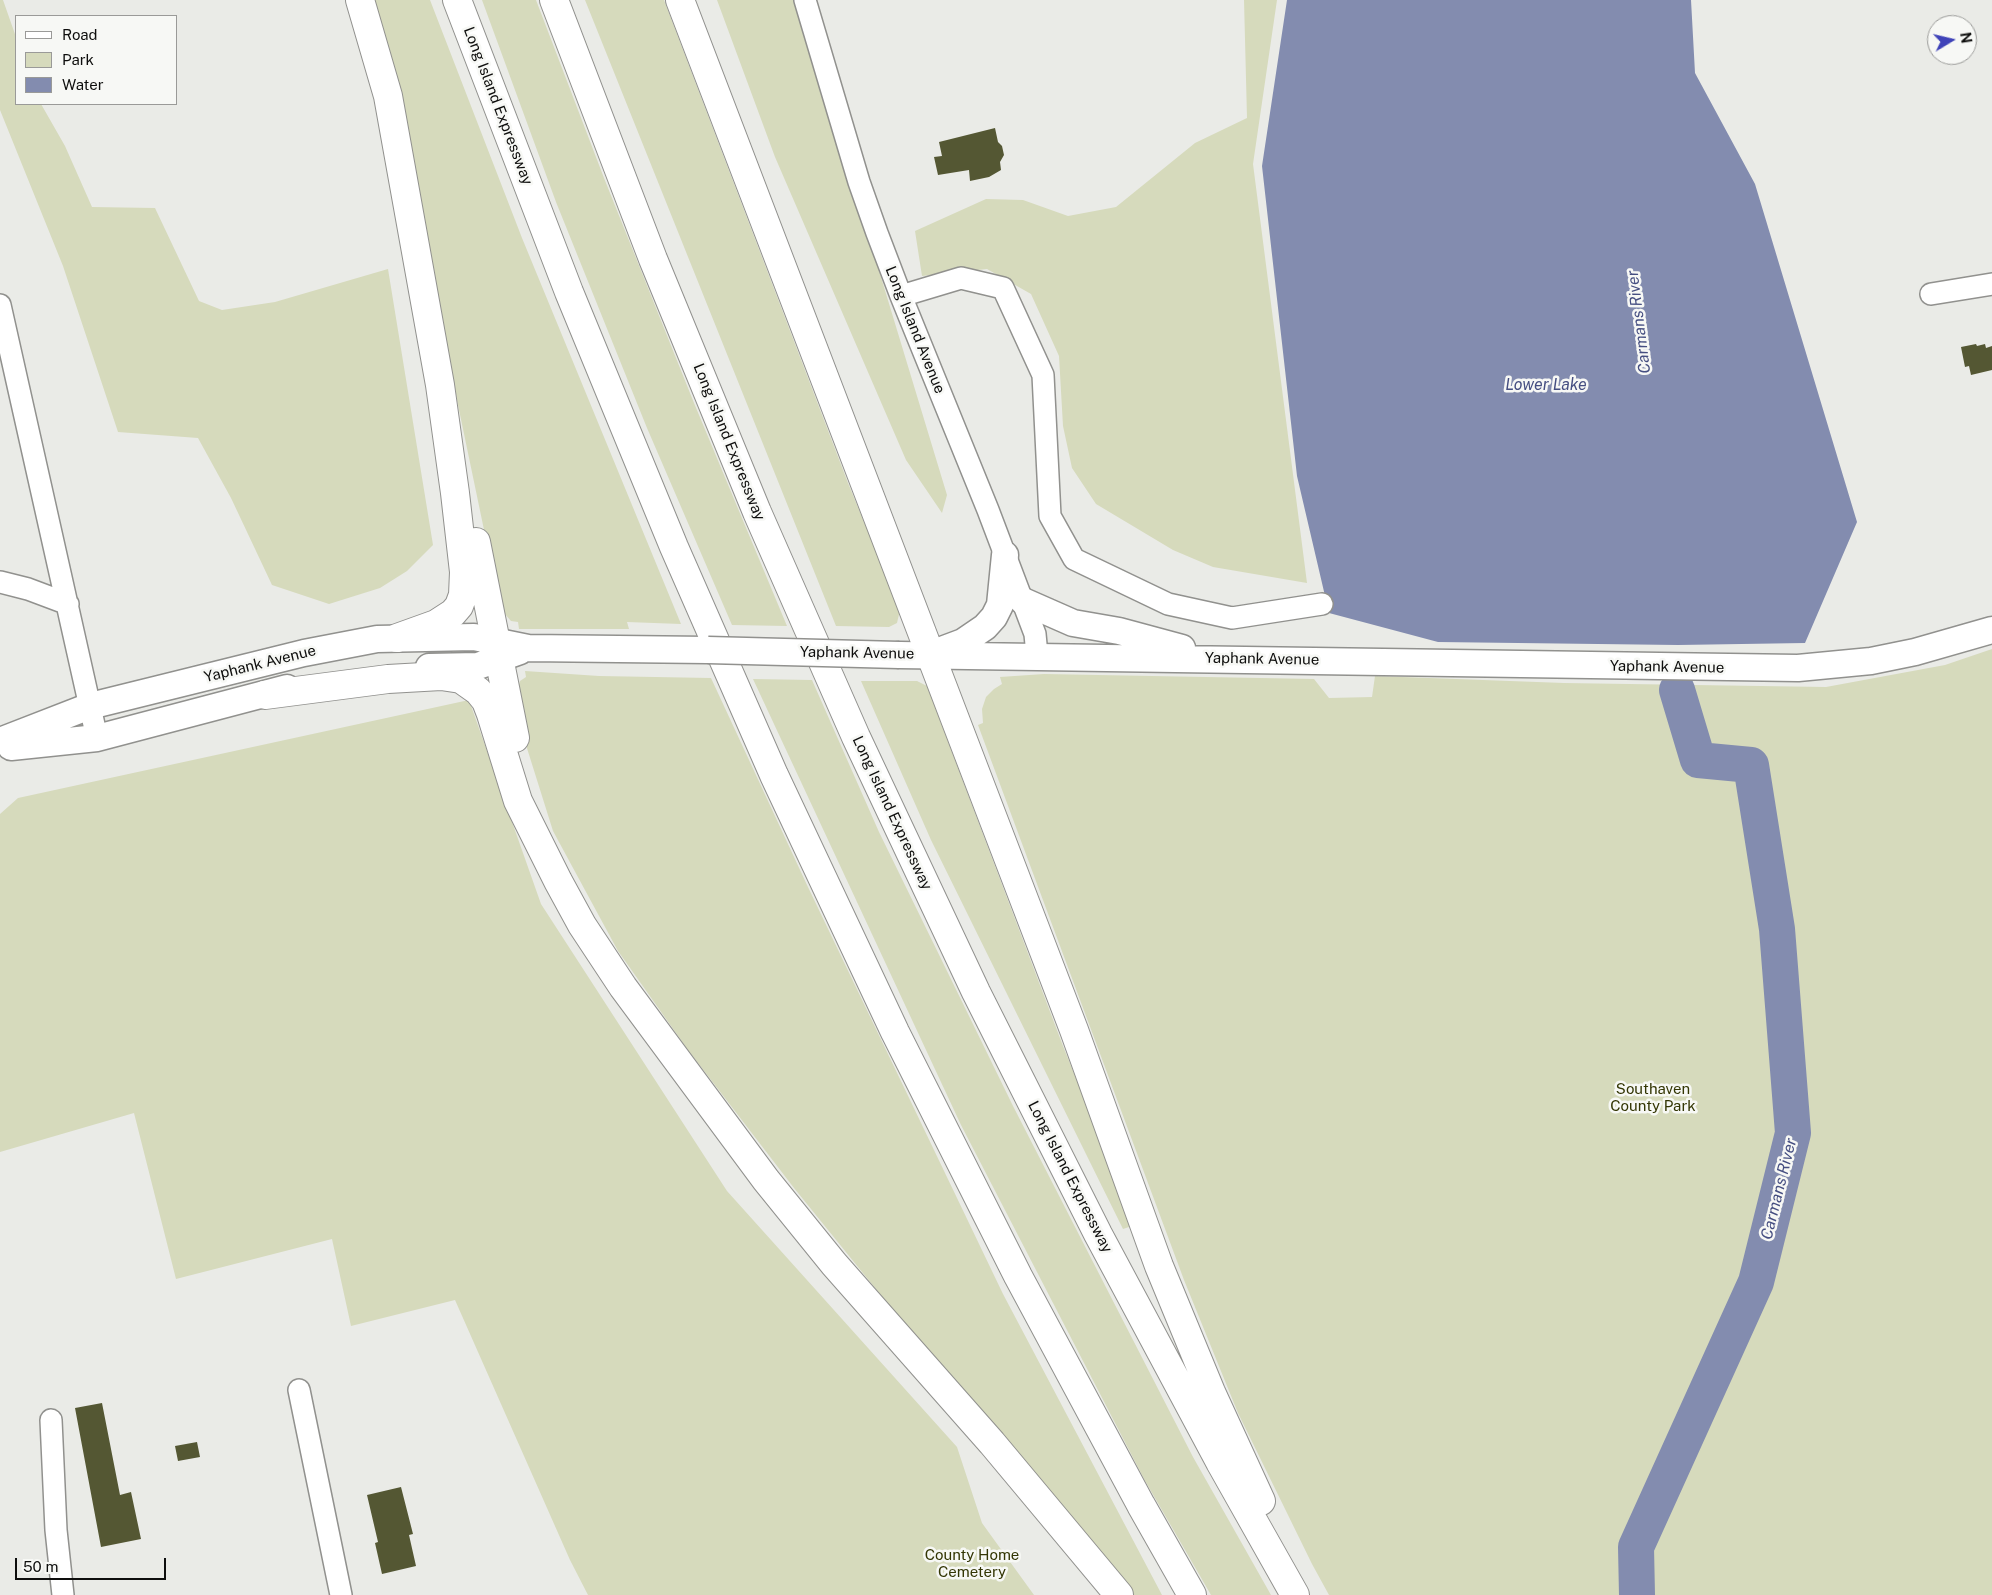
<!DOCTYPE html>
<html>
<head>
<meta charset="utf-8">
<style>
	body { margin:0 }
	#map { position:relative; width:1992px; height:1595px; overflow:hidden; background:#eaebe7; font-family:"Public Sans",sans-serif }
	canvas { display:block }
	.legend { position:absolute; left:15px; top:15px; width:162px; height:90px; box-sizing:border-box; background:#f7f8f5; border:1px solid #9a9a98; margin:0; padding:6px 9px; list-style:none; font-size:15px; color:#0e0e0d }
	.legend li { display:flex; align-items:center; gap:10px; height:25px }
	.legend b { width:25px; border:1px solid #9a9a98 }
	.north { position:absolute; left:1927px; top:15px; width:50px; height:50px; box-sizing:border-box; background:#f7f8f5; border:1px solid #9a9a98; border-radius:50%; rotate:81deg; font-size:14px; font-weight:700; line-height:20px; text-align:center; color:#0e0e0d }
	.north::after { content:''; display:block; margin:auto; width:18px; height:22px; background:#3f43b8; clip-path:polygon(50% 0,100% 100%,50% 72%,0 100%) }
	.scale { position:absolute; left:15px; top:1558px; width:151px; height:22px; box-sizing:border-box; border:2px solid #0e0e0d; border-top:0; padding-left:6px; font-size:15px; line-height:18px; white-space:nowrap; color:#0e0e0d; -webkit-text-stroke:4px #f7f8f5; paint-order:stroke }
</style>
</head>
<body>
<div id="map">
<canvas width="1992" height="1595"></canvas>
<ul class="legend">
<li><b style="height:6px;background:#fff"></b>Road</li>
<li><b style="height:14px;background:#d6dabc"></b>Park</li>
<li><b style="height:14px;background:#838caf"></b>Water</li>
</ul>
<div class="north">N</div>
<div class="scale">50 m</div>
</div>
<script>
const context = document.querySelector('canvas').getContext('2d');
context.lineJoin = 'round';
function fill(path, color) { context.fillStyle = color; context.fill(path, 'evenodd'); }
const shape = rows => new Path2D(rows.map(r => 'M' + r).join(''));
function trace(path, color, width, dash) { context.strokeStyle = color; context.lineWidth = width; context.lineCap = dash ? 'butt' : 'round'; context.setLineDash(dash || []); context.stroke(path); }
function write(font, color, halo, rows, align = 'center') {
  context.font = font + ' "Public Sans",sans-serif'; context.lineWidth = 5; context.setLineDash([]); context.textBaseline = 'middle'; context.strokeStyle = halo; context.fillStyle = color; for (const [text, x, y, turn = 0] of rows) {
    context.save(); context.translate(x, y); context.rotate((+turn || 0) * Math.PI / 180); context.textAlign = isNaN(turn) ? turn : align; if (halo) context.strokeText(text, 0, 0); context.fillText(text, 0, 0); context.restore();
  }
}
const green = shape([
	[0,0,3,0,16,37,16,104,41,104,65,146,92,207,155,208,199,301,222,310,275,302,388,269,433,545,407,571,380,588,329,604,272,585,231,498,198,438,118,432,63,266,0,110],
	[373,0,430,0,522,238,681,624,627,622,629,629,519,629,518,622,511,621,504,613,499,614,496,597,501,594,493,573,458,405,405,117,389,48],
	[482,0,536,0,604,178,694,403,787,626,732,625,647,428,556,202],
	[585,0,664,0,848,483,900,610,897,623,889,627,836,626],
	[717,0,797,0,947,495,942,513,906,460,775,157],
	[1244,0,1277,0,1253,164,1307,583,1213,567,1173,550,1096,504,1072,468,1063,426,1059,356,1031,294,987,269,922,276,915,231,986,199,1023,200,1068,216,1116,207,1195,143,1247,118],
	[1992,649,1992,1595,1329,1595,1312,1564,1238,1413,1184,1280,978,725,983,723,982,709,986,697,994,689,1002,684,1000,677,1044,674,1314,679,1329,698,1372,697,1375,676,1564,683,1826,687,1945,665],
	[525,671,599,676,711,678,807,885,1003,1294,1162,1595,1133,1595,939,1367,794,1188,688,1050,618,951,553,831,520,726,518,689,520,681,526,677],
	[753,679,812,680,879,832,1013,1106,1193,1457,1271,1595,1211,1595,1144,1479,961,1125],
	[861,681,917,681,927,686,1063,1046,1135,1225,1123,1229,931,840],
	[469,700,541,904,727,1191,957,1447,982,1523,1034,1595,588,1595,570,1560,455,1300,351,1326,332,1239,176,1279,134,1113,0,1152,0,814,18,798]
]);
const water = shape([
	[1287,0,1691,0,1695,73,1755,184,1857,522,1805,643,1678,645,1438,642,1329,613,1297,476,1262,166]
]);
const river = shape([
	[1637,1595,1636,1547,1756,1282,1793,1133,1777,929,1751,765,1698,760,1677,690]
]);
const building = shape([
	[995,128,998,142,1002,146,1004,155,1000,162,1001,170,989,177,970,181,969,170,938,175,934,157,942,156,939,142],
	[1976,344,1977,346,1985,344,1986,348,1992,346,1992,370,1971,375,1969,366,1965,367,1961,347],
	[102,1403,120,1495,131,1492,141,1539,101,1547,75,1408],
	[197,1442,200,1457,178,1461,175,1446],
	[401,1487,413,1534,409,1535,416,1566,382,1574,375,1543,378,1542,367,1495]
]);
const minor = shape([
	[805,0,859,182,877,233,901,296,988,510,1035,634,1037,655],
	[1931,294,1992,284],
	[901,296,961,278,1003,288,1043,375,1050,516,1074,559,1168,604,1232,618,1322,604],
	[0,305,97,738],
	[0,582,28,589,68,604],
	[299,1390,341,1595],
	[51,1420,56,1530,63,1595]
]);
const major = shape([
	[1023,601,1073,623,1119,631,1182,648],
	[939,651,963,642,985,627,994,617,1000,605,1005,555],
	[899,655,1798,668,1871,661,1915,652,1992,630],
	[429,667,478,666,520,651],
	[0,741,90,706,304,653,377,639,474,637,528,648,708,650],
	[11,747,97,738,287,688]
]);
const highway = shape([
	[360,0,388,96,440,385,455,493,464,572,463,595,459,606,453,613,436,624,397,638],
	[457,0,569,292,674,547,774,775,895,1032,1018,1276,1141,1505,1192,1595],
	[554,0,653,259,757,512,856,737,976,992,1098,1234,1220,1462,1295,1595],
	[680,0,1074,1030,1159,1266,1211,1392,1261,1501],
	[476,542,515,738],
	[265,695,388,679,441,676,461,679,478,691,486,701,491,714,518,801,558,881,582,925,623,987,766,1180,834,1264,992,1443,1119,1595]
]);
const majorBridge = shape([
	[708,650,899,655]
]);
const streetNames = [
	["Long Island Expressway",498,106,69],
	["Long Island Avenue",915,330,68],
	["Long Island Expressway",729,442,68],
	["Yaphank Avenue",857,653,1],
	["Yaphank Avenue",1262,659,1],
	["Yaphank Avenue",260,664,-14],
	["Yaphank Avenue",1667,667,1],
	["Long Island Expressway",892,813,65],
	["Long Island Expressway",1070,1177,63]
];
const parkNames = [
	["Southaven",1653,1089],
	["County Park",1653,1106],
	["County Home",972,1555],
	["Cemetery",972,1572]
];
const waterNames = [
	["Carmans River",1639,322,-97],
	["Lower Lake",1546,385],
	["Carmans River",1779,1189,-76]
];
fill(green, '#d6dabc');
fill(water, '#838caf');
trace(river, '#838caf', 36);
fill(building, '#545733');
trace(minor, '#91918e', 24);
trace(major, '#91918e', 29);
trace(highway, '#91918e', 30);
trace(minor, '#fff', 21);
trace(major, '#fff', 26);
trace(highway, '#fff', 28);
trace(majorBridge, '#91918e', 29, []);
trace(majorBridge, '#fff', 26);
write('15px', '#0e0e0d', '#f7f8f5', streetNames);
write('15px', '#333604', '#f7f8f5', parkNames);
write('italic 16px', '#454e81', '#f7f8f5', waterNames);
</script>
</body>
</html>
